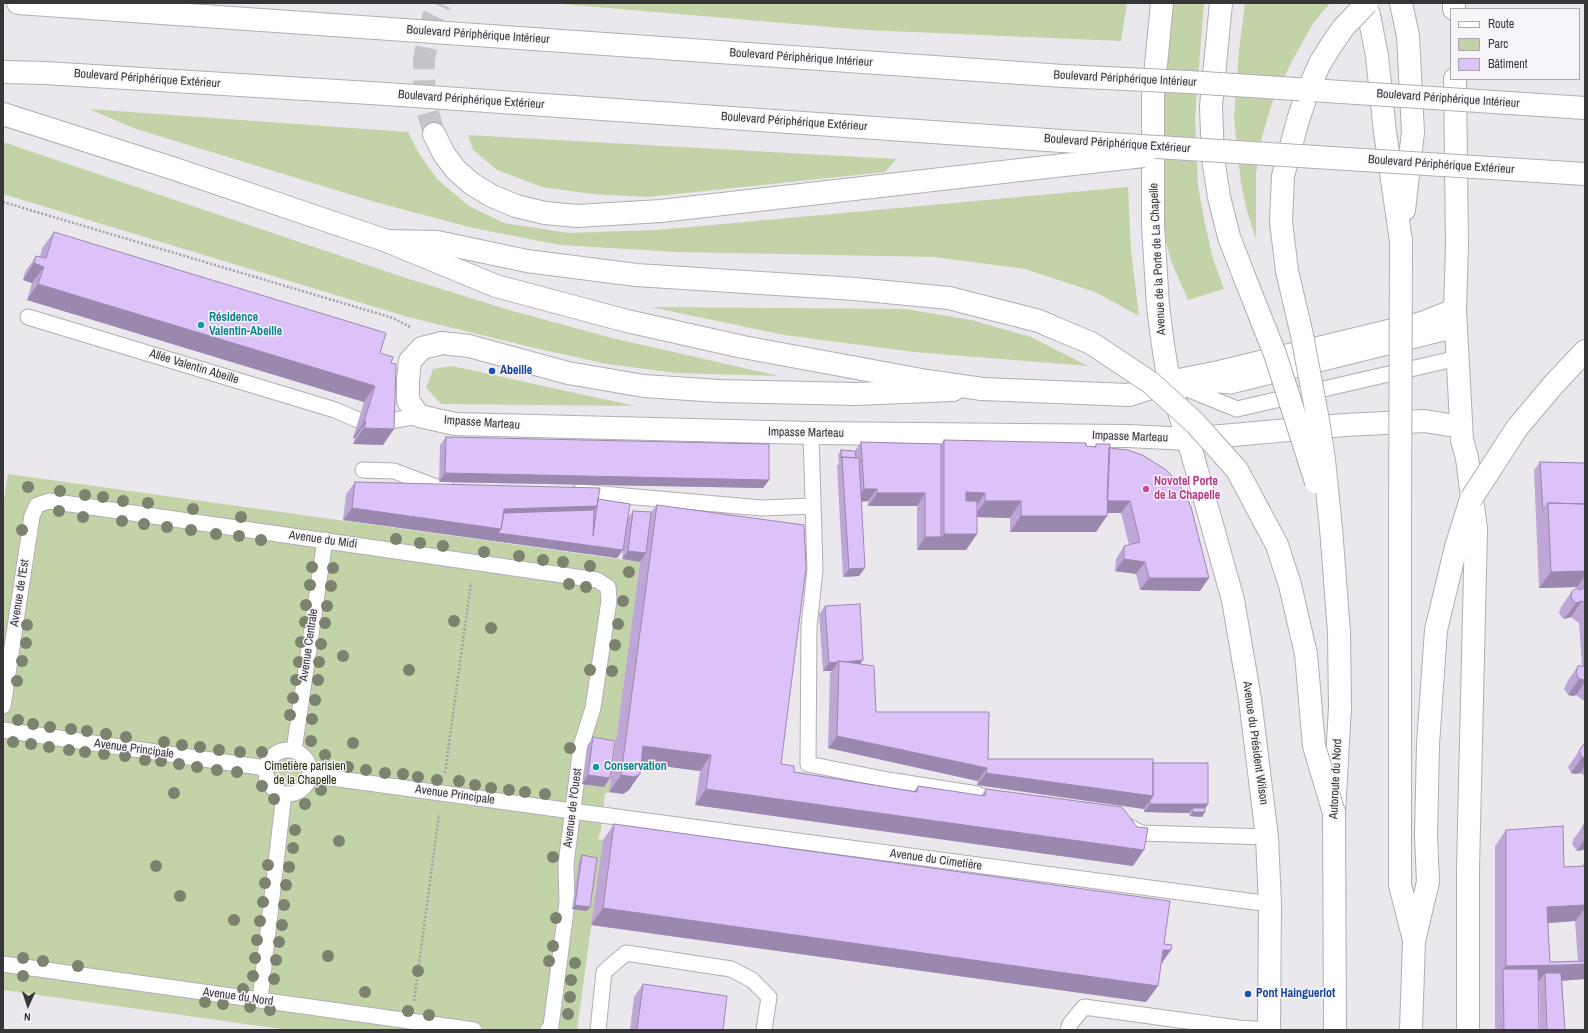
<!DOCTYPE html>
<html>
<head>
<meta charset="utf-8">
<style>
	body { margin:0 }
	#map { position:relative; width:1588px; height:1033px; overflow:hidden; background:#eae8ed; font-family:"Archivo Narrow",sans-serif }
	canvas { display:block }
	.frame { position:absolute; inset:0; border:4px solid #363537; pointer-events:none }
	.legend { position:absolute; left:1450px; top:8px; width:130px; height:72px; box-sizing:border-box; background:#f8f5fa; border:1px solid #aaa8ac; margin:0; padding:5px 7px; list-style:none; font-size:12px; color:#363537 }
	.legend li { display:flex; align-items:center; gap:8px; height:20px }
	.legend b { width:20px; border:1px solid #aaa8ac }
	.north { position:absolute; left:8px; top:985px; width:40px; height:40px; -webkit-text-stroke:3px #f8f5fa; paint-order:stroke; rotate:183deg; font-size:11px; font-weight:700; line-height:16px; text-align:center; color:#363537 }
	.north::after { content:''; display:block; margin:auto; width:14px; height:18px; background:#363537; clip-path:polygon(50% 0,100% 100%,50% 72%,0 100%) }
</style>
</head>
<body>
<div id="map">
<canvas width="1588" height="1033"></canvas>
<div class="frame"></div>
<ul class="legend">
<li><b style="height:5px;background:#fff"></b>Route</li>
<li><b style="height:11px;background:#c2d3a8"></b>Parc</li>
<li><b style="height:11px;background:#ddc2f9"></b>Bâtiment</li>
</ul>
<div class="north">N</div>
</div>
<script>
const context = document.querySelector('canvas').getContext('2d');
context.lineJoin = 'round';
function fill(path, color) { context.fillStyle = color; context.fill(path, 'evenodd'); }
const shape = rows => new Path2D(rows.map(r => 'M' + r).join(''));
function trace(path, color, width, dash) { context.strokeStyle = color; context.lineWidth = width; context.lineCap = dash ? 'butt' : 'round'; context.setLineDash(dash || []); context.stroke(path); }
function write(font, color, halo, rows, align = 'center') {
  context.font = font + ' "Archivo Narrow",sans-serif'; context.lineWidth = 3; context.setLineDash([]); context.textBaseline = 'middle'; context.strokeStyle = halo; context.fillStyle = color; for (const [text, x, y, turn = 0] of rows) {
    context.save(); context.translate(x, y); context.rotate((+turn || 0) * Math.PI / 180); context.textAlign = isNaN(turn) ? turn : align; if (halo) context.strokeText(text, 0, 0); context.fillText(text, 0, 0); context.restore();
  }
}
const green = shape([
	[550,3,1127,3,1121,41,865,30],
	[1172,3,1204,3,1195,118,1198,186,1205,224,1213,259,1224,289,1188,300,1171,261,1162,226,1156,116],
	[1245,3,1330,3,1314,22,1292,61,1272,103,1262,137,1256,174,1256,239,1247,211,1241,184,1234,118,1239,50],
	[89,109,408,132,418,152,438,180,469,206,504,223,569,233,657,230,1128,187,1131,250,1139,316,1095,292,1025,269,935,257,676,252,560,245,473,228,375,202,136,129],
	[468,135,896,159,885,172,648,197,591,194,542,187,497,170,473,150],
	[3,142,403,277,509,310,612,338,779,376,676,373,607,364,539,349,408,317,3,194],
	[651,307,905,309,971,320,1031,337,1088,366,914,352,784,335],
	[452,366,635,406,441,404,426,388,433,369],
	[8,474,640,562,609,792,609,793,605,793,601,829,598,839,603,840,577,1030,288,1030,3,990,3,505]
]);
const trunkTunnel = shape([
	[434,134,425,102,424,79,424,59,433,17,440,3]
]);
const path = shape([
	[3,202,393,318,410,327],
	[445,773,471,582],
	[414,1001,439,814]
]);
const service = shape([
	[28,317,335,410,358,420],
	[1170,382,1237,409,1458,358],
	[1192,383,1231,386,1456,330],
	[383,422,419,416],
	[811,433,815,570,809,627,808,764,888,780,977,794,990,800,1000,801],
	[363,470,394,471,439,488,447,488],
	[579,492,762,508,813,506],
	[3,706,32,516,37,505,49,501,597,580,608,587,609,601,593,708,581,746,566,864,567,903,551,1026,548,1030],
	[3,730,266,768],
	'266 772a22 22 0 1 1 44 0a22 22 0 1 1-44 0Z',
	[294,750,325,540],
	[310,775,572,811,1270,904],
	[1128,826,1141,833,1267,837],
	[3,964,474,1030],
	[260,1000,284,794],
	[598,1030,604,972,626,953,731,969,752,980,769,997,764,1030],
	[1068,1030,1070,1024,1084,1007,1238,1028,1269,1030]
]);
const minor = shape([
	[953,390,856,394,719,391,644,386,568,373,469,346,442,343,422,348,410,361,408,380,408,401,419,416,455,424,811,433,1128,436,1188,439,1345,425,1424,421,1461,427]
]);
const primary = shape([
	[1162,3,1153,96,1153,225,1158,306,1163,345,1169,382,1188,439,1233,600,1250,699,1267,837,1270,904,1269,1030],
	[1454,3,1454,9],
	[1455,79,1457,246,1455,310,1462,440,1467,458,1476,529,1468,869,1468,1030],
	[982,389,1129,395,1169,382,1219,372,1422,323,1455,310]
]);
const trunk = shape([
	[18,3,1063,76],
	[3,72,45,73,386,94,1062,141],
	[3,114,175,169,387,241,496,286,627,321,743,347,927,381,982,389],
	[434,134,444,154,456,170,472,184,492,196,516,206,545,213,577,216,661,211,1064,165]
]);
const motorway = shape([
	[1221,3,1211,106,1213,158,1219,197,1229,237,1246,281],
	[1364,3,1369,15,1377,56,1385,132,1401,241],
	[1401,3,1408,36,1413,132,1404,210],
	[387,241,437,242,527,261,636,275,855,289,949,298,1039,321,1050,326],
	[1287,271,1281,222,1283,176,1298,120,1307,93],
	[1517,428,1554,384,1585,351],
	[1400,527,1400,885,1413,936],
	[1331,528,1339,632,1340,707,1334,813,1335,1030],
	[1411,1030,1414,941,1428,882,1426,835,1428,744,1436,630,1456,547,1471,499]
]);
const trunkBridge = shape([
	[1063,76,1189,82,1585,108],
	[1062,141,1585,174],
	[1064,165,1144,156]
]);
const motorwayBridge = shape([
	[1307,93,1319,65,1330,47,1343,28,1367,3],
	[1287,271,1302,335,1318,420,1324,460,1331,528],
	[1246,281,1275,354,1316,482],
	[1050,326,1091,343,1151,383,1196,424,1237,470,1277,545,1290,585,1306,654,1314,746,1334,813],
	[1471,499,1517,428],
	[1400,527,1401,241]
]);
const trees = [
	[28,487],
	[60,491],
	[85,495],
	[103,497],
	[123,501],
	[148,503],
	[193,509],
	[59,511],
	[83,517],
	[241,517],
	[122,521],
	[144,524],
	[167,527],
	[22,530],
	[191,530],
	[216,534],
	[239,536],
	[396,539],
	[261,540],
	[420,543],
	[443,546],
	[484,552],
	[519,556],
	[543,560],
	[563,562],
	[590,566],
	[312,567],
	[333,568],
	[629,572],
	[569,584],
	[310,585],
	[331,586],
	[586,587],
	[623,601],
	[306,605],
	[327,606],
	[454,621],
	[305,622],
	[325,623],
	[618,624],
	[27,625],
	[491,628],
	[301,642],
	[26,643],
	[321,644],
	[615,645],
	[343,656],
	[22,661],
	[299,662],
	[319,662],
	[409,670],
	[590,670],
	[612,671],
	[296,680],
	[318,680],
	[17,681],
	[293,698],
	[315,700],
	[290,715],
	[312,719],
	[18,720],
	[33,724],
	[50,727],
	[71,729],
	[87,731],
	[106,734],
	[126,737],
	[311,741],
	[13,742],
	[164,742],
	[353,743],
	[31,744],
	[182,745],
	[49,747],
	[200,747],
	[570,748],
	[69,750],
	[219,750],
	[85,752],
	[240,752],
	[262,752],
	[104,754],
	[325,755],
	[125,756],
	[145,760],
	[161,761],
	[179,764],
	[197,767],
	[348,767],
	[217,770],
	[366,770],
	[237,772],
	[385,773],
	[403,774],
	[418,777],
	[437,780],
	[459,781],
	[475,785],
	[262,786],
	[491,788],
	[321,790],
	[509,790],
	[525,792],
	[174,793],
	[545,794],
	[274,799],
	[305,804],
	[295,830],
	[339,841],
	[293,848],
	[553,857],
	[268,865],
	[156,866],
	[289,867],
	[265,883],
	[286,885],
	[180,896],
	[263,902],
	[284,905],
	[556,918],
	[234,920],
	[260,921],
	[282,925],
	[257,940],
	[279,942],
	[553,946],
	[328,956],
	[23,958],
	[255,958],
	[276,960],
	[43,961],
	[549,961],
	[575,963],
	[78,966],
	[418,971],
	[23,976],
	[253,976],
	[274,979],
	[571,980],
	[243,989],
	[365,992],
	[570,997],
	[205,1002],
	[223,1004],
	[250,1007],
	[270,1010],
	[408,1011],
	[568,1014],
	[429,1015]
];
const wall = shape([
	[54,232,380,353,391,363,383,445,353,444,355,438,353,438,364,402,27,300,32,283,23,280,25,272,36,256,40,257,42,248],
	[446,437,769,480,763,488,439,482,440,445],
	[944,440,1086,446,1094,447,1096,444,1109,448,1200,591,1140,590,1136,574,1115,571,1116,559,1124,546,1129,545,1121,513,1107,513,1096,532,1010,532,1010,518,977,517,977,534,966,550,917,550,917,506,868,506,868,501,861,502,859,576,843,577,837,466,839,463,838,455,841,450,855,451,861,442,941,444],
	[1540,462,1585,463,1585,711,1584,701,1576,695,1573,696,1568,695,1564,689,1567,682,1578,666,1582,666,1579,623,1571,617,1564,619,1562,618,1559,613,1561,607,1572,591,1577,589,1577,587,1539,588,1534,470],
	[355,482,598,499,628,518,633,511,651,512,657,505,781,764,794,772,914,791,918,786,981,796,986,789,1133,866,695,805,700,771,641,763,629,790,623,794,609,792,640,562,622,559,623,550,617,558,343,520,346,494],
	[825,606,861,664,876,712,988,759,1153,763,1205,808,1205,812,1202,817,1190,816,1189,813,1144,812,1144,808,1144,809,977,785,978,781,828,748,830,673,832,671,823,671,819,614],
	[593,737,604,787,582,784,587,746],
	[1585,744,1585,776,1580,773,1576,774,1571,773,1568,767,1583,745],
	[1585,823,1585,850,1577,851,1572,844,1573,840],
	[614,824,1164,944,1171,950,1161,965,1158,986,1146,1002,591,925,603,840],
	[1506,830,1564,867,1583,866,1584,864,1585,864,1585,979,1562,981,1565,1030,1540,1030,1539,981,1538,981,1539,1030,1495,1030,1495,846],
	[1575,921,1578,961,1550,962,1548,923],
	[582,855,590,907,587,911,572,909,579,860],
	[643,984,723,1030,630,1030,634,997]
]);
const shadedWall = shape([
	[34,263,44,267,32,283,23,280],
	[38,284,375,386,364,402,27,300],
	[364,422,366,422,355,438,353,438],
	[364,428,394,429,383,445,353,444],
	[445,473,769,480,763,488,439,482],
	[864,489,877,489,868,501,855,502],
	[966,492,985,493,974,510,955,508],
	[877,493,925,493,917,506,868,506],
	[985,501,1021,501,1010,518,974,517],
	[1106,501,1130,501,1121,513,1097,513],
	[597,506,588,519,500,521,504,509],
	[352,508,501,529,623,550,617,558,343,520],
	[1021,516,1107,516,1096,532,1010,532],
	[944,534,977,534,966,550,917,550,925,537,941,537],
	[628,551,646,553,640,562,622,559],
	[1124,559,1145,562,1136,574,1115,571],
	[865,568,859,576,843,577,849,569],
	[1585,571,1585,576,1577,587,1539,588,1551,572],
	[1149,578,1209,578,1200,591,1140,590],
	[1582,601,1571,617,1564,619,1576,603],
	[863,660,857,669,839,662],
	[838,662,832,671,823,671,829,663],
	[1579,679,1585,680,1585,682,1576,695,1573,696,1568,695],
	[837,736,987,768,978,781,828,748],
	[643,746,711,755,700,771,632,762],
	[1582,757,1585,758,1585,766,1580,773,1576,774,1571,773],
	[986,773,1153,796,1144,809,977,785],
	[640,774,629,790,623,794,609,792,621,775],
	[588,775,610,778,604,787,582,784],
	[706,789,1144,850,1133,866,695,805],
	[1150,804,1208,804,1203,812,1205,812,1202,817,1190,816,1193,812,1192,808,1189,813,1144,812],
	[1585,838,1585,849,1577,851],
	[575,905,590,907,587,911,572,909],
	[1585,905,1585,908,1575,921,1535,924,1547,907],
	[603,908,1158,986,1146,1002,591,925],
	[1163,950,1171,950,1159,966],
	[1585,964,1585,979,1555,981,1545,973,1539,981,1504,982,1503,969,1506,966]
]);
const building = shape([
	[54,232,386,333,380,353,393,357,391,363,396,364,394,429,364,428,366,422,364,422,375,386,38,284,44,267,34,263,36,256,46,258,54,232],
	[446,437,769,444,769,480,445,473,446,437],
	[944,440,1086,443,1086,446,1096,447,1096,444,1110,444,1107,516,1021,516,1021,501,985,501,985,493,966,492,966,501,977,501,977,534,944,534,944,440],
	[861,442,941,444,941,537,925,537,925,493,877,493,877,489,864,489,861,442],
	[1109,448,1128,450,1142,455,1165,469,1176,480,1184,492,1191,507,1209,578,1149,578,1145,562,1124,559,1124,546,1140,542,1130,501,1107,501,1109,448],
	[841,450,855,451,856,458,842,457,841,458,841,450],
	[842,457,859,458,865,568,849,569,842,457],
	[1540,462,1585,463,1585,504,1548,503,1543,511,1540,462],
	[355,482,600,488,597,506,504,509,501,529,352,508,355,482],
	[598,499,630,504,623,550,498,533,501,529,504,513,594,510,593,536,598,499],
	[1548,503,1585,504,1585,571,1551,572,1548,503],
	[657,505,804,525,806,568,781,764,794,766,794,772,917,792,918,786,985,796,986,789,1122,807,1137,827,1148,828,1144,850,706,789,711,755,643,746,640,774,634,777,621,775,657,505],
	[633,511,651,512,646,553,628,551,633,511],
	[1585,586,1585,603,1582,601,1576,603,1574,602,1571,597,1572,591,1577,588,1581,590,1585,586],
	[860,604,863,660,845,662,839,661,838,662,829,663,825,606,860,604],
	[839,661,874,666,876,712,989,712,988,759,1153,759,1153,796,986,773,987,768,837,736,839,661],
	[1578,666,1585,666,1585,680,1579,679,1576,673,1578,666],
	[593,737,615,741,610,778,588,775,593,737],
	[1585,744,1585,758,1582,757,1579,751,1583,745,1585,744],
	[1153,763,1208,763,1208,804,1150,804,1150,800,1153,796,1153,763],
	[1192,808,1205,808,1205,812,1193,812,1192,808],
	[1585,823,1585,830,1583,828,1584,824,1585,823],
	[614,824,1170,901,1164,944,1172,945,1171,950,1163,950,1158,986,603,908,614,824],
	[1563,826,1564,867,1584,866,1584,864,1585,864,1585,905,1547,907,1550,962,1585,961,1585,964,1567,965,1506,966,1506,830,1563,826],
	[582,855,597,858,590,907,575,905,582,855],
	[1503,969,1538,969,1539,1030,1504,1030,1503,969],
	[1545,973,1561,973,1565,1030,1547,1030,1545,973],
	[643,984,727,996,723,1030,637,1030,643,984]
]);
const markers = [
	[201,325,4,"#0f9aa8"],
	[492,371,4,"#1a4fb4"],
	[1146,489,4,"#d1479c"],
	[596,767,4,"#0f9aa8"],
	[1248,994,4,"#1a4fb4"]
];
const streetNames = [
	["Boulevard Périphérique Intérieur",478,35,4],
	["Boulevard Périphérique Intérieur",801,58,4],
	["Boulevard Périphérique Extérieur",147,79,4],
	["Boulevard Périphérique Intérieur",1125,79,3],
	["Boulevard Périphérique Intérieur",1448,99,4],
	["Boulevard Périphérique Extérieur",471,100,4],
	["Boulevard Périphérique Extérieur",794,122,4],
	["Boulevard Périphérique Extérieur",1117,144,4],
	["Boulevard Périphérique Extérieur",1441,165,4],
	["Avenue de la Porte de La Chapelle",1158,259,-93],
	["Allée Valentin Abeille",194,367,17],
	["Impasse Marteau",482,423,4],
	["Impasse Marteau",806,433,1],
	["Impasse Marteau",1130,437,2],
	["Avenue du Midi",323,540,8],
	["Avenue de l'Est",20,593,-81],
	["Avenue Centrale",309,645,-82],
	["Avenue du Président Wilson",1255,743,82],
	["Avenue Principale",134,749,8],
	["Autoroute du Nord",1336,779,-87],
	["Avenue Principale",455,795,8],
	["Avenue de l'Ouest",573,808,-83],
	["Avenue du Cimetière",936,860,8],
	["Avenue du Nord",238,997,8]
];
const cultureNames = [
	["Résidence",209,318],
	["Valentin-Abeille",209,332],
	["Conservation",604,767]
];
const transitNames = [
	["Abeille",500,371],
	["Pont Hainguerlot",1256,994]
];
const hotelNames = [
	["Novotel Porte",1154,482],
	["de la Chapelle",1154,496]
];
const parkNames = [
	["Cimetière parisien",305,767],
	["de la Chapelle",305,781]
];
fill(green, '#c2d3a8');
trace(trunkTunnel, '#c6c4c9', 22, [22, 11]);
trace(service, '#b0aeb3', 17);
trace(minor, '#b0aeb3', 24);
trace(primary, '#b0aeb3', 24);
trace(trunk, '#b0aeb3', 24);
trace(motorway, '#b0aeb3', 24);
trace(path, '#a2a0a4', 2.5, [2, 2]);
trace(service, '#fff', 15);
trace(minor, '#fff', 22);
trace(primary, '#fff', 22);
trace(trunk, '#fff', 22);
trace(motorway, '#fff', 22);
trace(trunkBridge, '#b0aeb3', 24, []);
trace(motorwayBridge, '#b0aeb3', 24, []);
trace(trunkBridge, '#fff', 22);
trace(motorwayBridge, '#fff', 22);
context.fillStyle = '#7b826d';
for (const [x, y] of trees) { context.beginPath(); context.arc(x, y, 6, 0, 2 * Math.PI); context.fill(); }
fill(wall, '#bea7d6');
fill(shadedWall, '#9b88ae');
fill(building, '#ddc2f9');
trace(building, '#9b88ae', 1);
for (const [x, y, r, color] of markers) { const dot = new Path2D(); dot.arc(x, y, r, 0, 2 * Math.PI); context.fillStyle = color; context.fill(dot); trace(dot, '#f8f5fa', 1.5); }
write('12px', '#363537', '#f8f5fa', streetNames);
write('bold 12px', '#0d838f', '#f8f5fa', cultureNames, 'left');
write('bold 12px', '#164399', '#f8f5fa', transitNames, 'left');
write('bold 12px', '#b23c85', '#f8f5fa', hotelNames, 'left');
write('12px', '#212e04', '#f8f5fa', parkNames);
</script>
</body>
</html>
